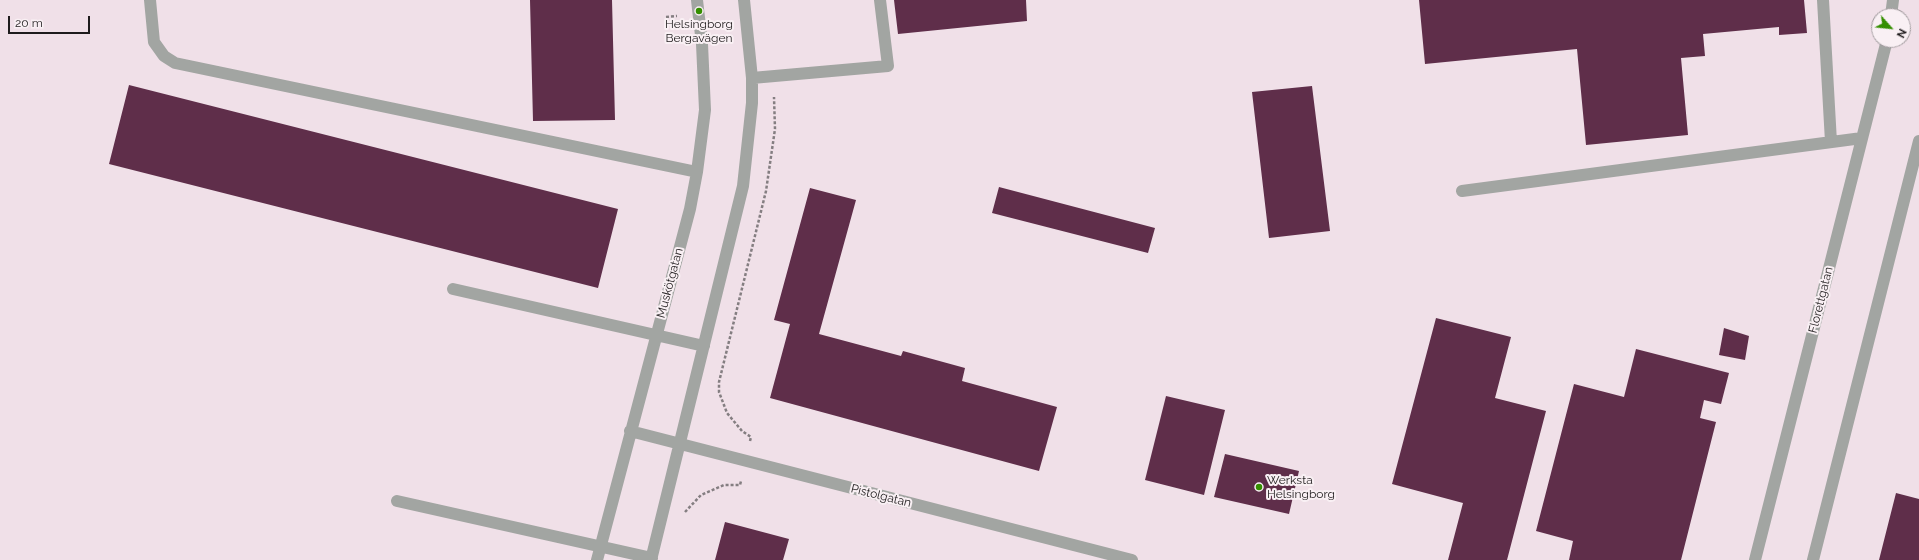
<!DOCTYPE html>
<html>
<head>
<meta charset="utf-8">
<style>
	body { margin:0 }
	#map { position:relative; width:1919px; height:560px; overflow:hidden; background:#f9f0f4; font-family:Raleway,sans-serif }
	canvas { display:block }
	.north { position:absolute; left:1871px; top:8px; width:40px; height:40px; box-sizing:border-box; background:#f9f0f4; border:1px solid #a19b9e; border-radius:50%; rotate:117deg; font-size:11px; font-weight:700; line-height:16px; text-align:center; color:#1e1b1c }
	.north::after { content:''; display:block; margin:auto; width:14px; height:18px; background:#348f00; clip-path:polygon(50% 0,100% 100%,50% 72%,0 100%) }
	.scale { position:absolute; left:8px; top:16px; width:82px; height:18px; box-sizing:border-box; border:2px solid #1e1b1c; border-top:0; padding-left:5px; font-size:12px; line-height:14px; white-space:nowrap; color:#1e1b1c; -webkit-text-stroke:3px #f9f0f4; paint-order:stroke }
</style>
</head>
<body>
<div id="map">
<canvas width="1919" height="560"></canvas>
<div class="north">N</div>
<div class="scale">20 m</div>
</div>
<script>
const context = document.querySelector('canvas').getContext('2d');
context.lineJoin = 'round';
function fill(path, color) { context.fillStyle = color; context.fill(path, 'evenodd'); }
const shape = rows => new Path2D(rows.map(r => 'M' + r).join(''));
function trace(path, color, width, dash) { context.strokeStyle = color; context.lineWidth = width; context.lineCap = dash ? 'butt' : 'round'; context.setLineDash(dash || []); context.stroke(path); }
function write(font, color, halo, rows, align = 'center') {
  context.font = font + ' Raleway,sans-serif'; context.lineWidth = 4; context.setLineDash([]); context.textBaseline = 'middle'; context.strokeStyle = halo; context.fillStyle = color; for (const [text, x, y, turn = 0] of rows) {
    context.save(); context.translate(x, y); context.rotate((+turn || 0) * Math.PI / 180); context.textAlign = isNaN(turn) ? turn : align; if (halo) context.strokeText(text, 0, 0); context.fillText(text, 0, 0); context.restore();
  }
}
const built = shape([
	[0,0,1919,0,1919,560,0,560],
	[1879,16,1903,16,1903,40,1879,40]
]);
const building = shape([
	[530,0,612,0,615,120,533,121],
	[894,0,1026,0,1027,21,898,34],
	[1419,0,1804,0,1807,33,1779,35,1779,27,1703,34,1705,56,1681,58,1688,135,1586,145,1577,49,1425,64],
	[129,85,618,209,598,288,109,164],
	[1312,86,1330,231,1269,238,1252,92],
	[999,187,1155,228,1148,253,992,213],
	[810,188,856,200,819,334,901,356,903,351,965,368,962,381,1057,407,1039,471,770,398,790,324,774,320],
	[1436,318,1511,337,1495,398,1546,411,1507,560,1448,560,1463,503,1392,484],
	[1724,328,1749,336,1745,360,1719,355],
	[1636,349,1729,373,1721,404,1704,400,1700,418,1716,422,1681,560,1569,560,1573,541,1536,531,1574,384,1624,397],
	[1166,396,1225,410,1204,495,1145,480],
	[1225,454,1299,471,1289,514,1214,497],
	[1896,493,1919,499,1919,560,1879,560],
	[725,522,789,539,783,560,715,560]
]);
const path = shape([
	[666,17,677,16],
	[750,441,751,437,742,431,727,413,719,392,719,382,766,191,775,129,774,97],
	[685,512,701,495,724,485,740,485,741,481]
]);
const minor = shape([
	[150,0,154,42,164,56,175,63,697,172],
	[1823,0,1831,142],
	[1891,16,1893,0],
	[752,78,888,66,880,0],
	[1462,191,1862,138],
	[453,289,704,346],
	[630,431,1132,560],
	[397,501,652,558],
	[597,560,690,209,697,172,705,110,702,44,697,0],
	[651,560,743,186,752,103,752,78,744,0],
	[1755,560,1887,40],
	[1813,560,1919,141]
]);
const markers = [
	[699,11,4,"#348f00"],
	[1259,487,4,"#348f00"]
];
const poiNames = [
	["Helsingborg",699,24],
	["Bergavägen",699,38],
	["Werksta",1267,480,"left"],
	["Helsingborg",1267,494,"left"]
];
const streetNames = [
	["Muskötgatan",670,283,-75],
	["Florettgatan",1821,300,-76],
	["Pistolgatan",881,496,14]
];
fill(built, '#f0e0e8');
fill(building, '#5f2e4a');
trace(path, '#847e81', 2.5, [3, 2]);
trace(minor, '#a2a5a2', 12);
for (const [x, y, r, color] of markers) { const dot = new Path2D(); dot.arc(x, y, r, 0, 2 * Math.PI); context.fillStyle = color; context.fill(dot); trace(dot, '#f9f0f4', 1.5); }
write('12px', '#1e1b1c', '#f9f0f4', poiNames);
write('12px', '#1e1b1c', '#f9f0f4', streetNames);
</script>
</body>
</html>
